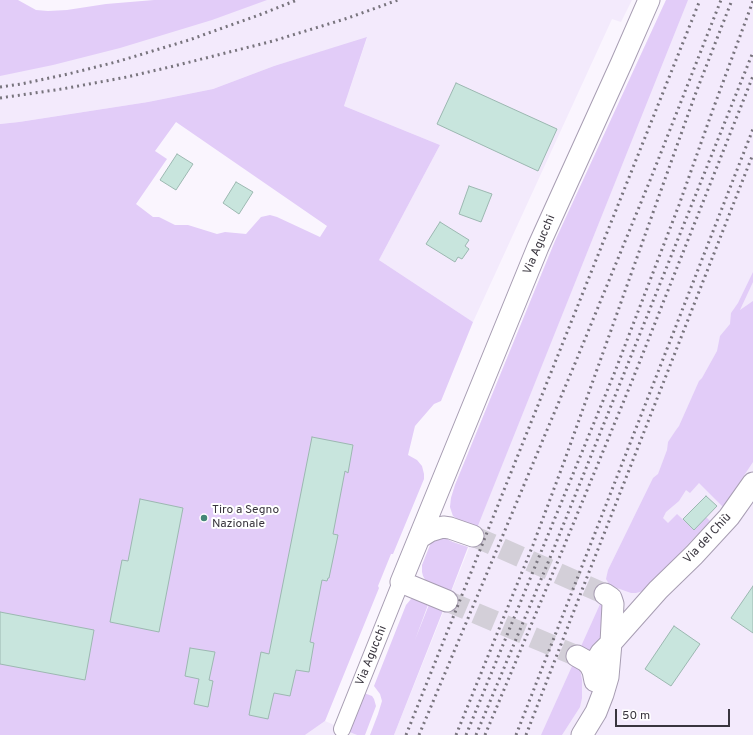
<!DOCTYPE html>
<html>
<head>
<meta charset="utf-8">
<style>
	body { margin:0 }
	#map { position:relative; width:753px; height:735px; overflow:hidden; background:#faf5fe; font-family:Overpass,sans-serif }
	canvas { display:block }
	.scale { position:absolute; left:615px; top:709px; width:115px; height:18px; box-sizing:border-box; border:2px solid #39353e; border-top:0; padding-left:5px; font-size:12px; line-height:14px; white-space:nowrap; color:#39353e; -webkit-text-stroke:3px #fff; paint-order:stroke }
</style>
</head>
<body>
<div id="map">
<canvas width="753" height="735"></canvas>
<div class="scale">50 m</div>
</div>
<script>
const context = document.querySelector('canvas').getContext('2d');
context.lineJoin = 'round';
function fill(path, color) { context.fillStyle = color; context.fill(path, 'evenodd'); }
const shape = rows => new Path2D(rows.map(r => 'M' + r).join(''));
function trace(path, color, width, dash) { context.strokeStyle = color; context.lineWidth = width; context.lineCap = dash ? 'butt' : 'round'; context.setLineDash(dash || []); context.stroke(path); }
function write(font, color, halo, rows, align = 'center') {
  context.font = font + ' Overpass,sans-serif'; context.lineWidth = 4; context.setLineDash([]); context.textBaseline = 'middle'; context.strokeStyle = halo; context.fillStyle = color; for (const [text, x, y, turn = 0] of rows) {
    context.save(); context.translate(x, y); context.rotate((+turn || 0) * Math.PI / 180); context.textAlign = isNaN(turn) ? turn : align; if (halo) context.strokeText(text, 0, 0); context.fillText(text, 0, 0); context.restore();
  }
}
const built = shape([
	[210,0,632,0,621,22,612,19,473,322,379,260,440,145,344,106,367,38,274,66,213,89,148,102,19,122,0,124,0,17],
	[666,0,753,0,753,735,394,735,477,528,453,516,450,507,451,498,455,485,555,241],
	[325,721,357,735,305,735]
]);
const green = shape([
	[0,0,18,0,36,10,48,11,67,10,106,4,154,0,267,0,212,20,120,48,53,65,0,76],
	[666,0,688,0,477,528,461,522,453,516,450,507,451,498,455,485,555,241],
	[367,37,344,106,440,145,379,260,473,322,441,401,434,404,415,426,408,455,417,460,422,466,424,474,424,479,393,554,391,554,378,586,379,588,325,721,305,735,0,735,0,124,19,122,148,102,213,89,274,66],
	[176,122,327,226,320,237,277,217,270,215,261,217,246,234,225,232,217,234,188,225,175,225,159,217,153,217,136,204,167,159,155,151],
	[753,272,753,282,740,310,753,301,753,462,723,507,699,483,690,493,686,490,679,501,666,512,663,518,668,523,677,514,694,530,706,517,710,521,659,575,643,591,636,593,631,593,617,588,609,584,606,579,608,570,653,478,658,474,667,450,668,442,676,430,679,426,699,381,702,378,717,351,720,336,730,324,731,313,738,303],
	[438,538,447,539,453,542,439,577,453,542,468,547,450,594,427,583,423,576,422,572,422,565,430,545,432,541],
	[414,598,429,602,415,640,430,602,444,608,394,735,370,735,378,714,382,701,380,694,374,686,406,605,411,599],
	[601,602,604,604,603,637,591,653,578,653],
	[573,664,580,669,582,680,582,698,580,707,562,735,541,735],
	[364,693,372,696,374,699,376,706,365,735,357,735,347,731]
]);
const building = shape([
	[456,83,557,129,538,171,437,124,456,83],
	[177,154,193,164,176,190,160,180,177,154],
	[236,182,253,192,239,214,223,203,236,182],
	[469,186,492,194,481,222,459,214,469,186],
	[440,222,469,240,465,246,469,249,462,259,458,257,455,262,426,244,440,222],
	[312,437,353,445,348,473,345,471,333,534,338,535,329,578,328,578,327,581,322,580,310,642,314,643,309,672,296,670,290,696,274,693,268,719,249,715,261,652,269,654,312,437],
	[706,496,717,506,694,530,683,519,706,496],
	[140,499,183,508,159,632,110,622,122,560,128,561,140,499],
	[753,586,753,633,731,618,753,586],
	[0,612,94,630,85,680,0,664,0,612],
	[674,626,700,644,671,686,645,669,674,626],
	[190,648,215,652,209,680,213,681,208,707,194,704,199,679,185,676,190,648]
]);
const tertiaryTunnel = shape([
	[473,536,605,594],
	[447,601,577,656]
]);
const minor = shape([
	[342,729,401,582]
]);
const tertiary = shape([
	[419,538,430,531,443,527,450,528,473,536],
	[447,601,401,582,538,247,621,64,649,0],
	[577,656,586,661,590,665,593,671,595,681],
	[593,671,595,663,601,653,611,643,658,590,694,555,729,517,753,483],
	[582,735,596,712,603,694,608,677,611,643,613,604,611,598,605,594]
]);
const rail = shape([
	[0,87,21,84,68,74,116,62,189,40,259,15,297,0],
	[0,98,62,89,127,77,174,66,273,41,348,18,398,0],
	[406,735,700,0],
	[419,735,576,361,651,178,721,0],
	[456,735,533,545,564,462,695,95,732,0],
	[466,735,614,374,679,205,712,112,753,1],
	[476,735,552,553,753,52],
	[485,735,560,556,632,381,753,76],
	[516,735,753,129],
	[526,735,582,590,753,154]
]);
const markers = [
	[204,518,4,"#448677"]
];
const streetNames = [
	["Via Agucchi",540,245,-67],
	["Via del Chiù",708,539,-47],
	["Via Agucchi",372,656,-68]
];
const poiNames = [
	["Tiro a Segno",212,511],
	["Nazionale",212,525]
];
fill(built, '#f3eafc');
fill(green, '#e2ccf8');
fill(building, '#c8e5dd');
trace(building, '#9cb8b1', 1);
trace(tertiaryTunnel, '#d3cfd8', 21, [21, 10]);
trace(minor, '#a79db2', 18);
trace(tertiary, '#a79db2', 23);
trace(minor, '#fff', 16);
trace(tertiary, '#fff', 21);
trace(rail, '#78747d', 3, [2, 4]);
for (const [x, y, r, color] of markers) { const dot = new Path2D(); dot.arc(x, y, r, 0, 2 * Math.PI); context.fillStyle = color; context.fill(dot); trace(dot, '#fff', 1.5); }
write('12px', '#39353e', '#fff', streetNames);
write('12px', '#39353e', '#fff', poiNames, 'left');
</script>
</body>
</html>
